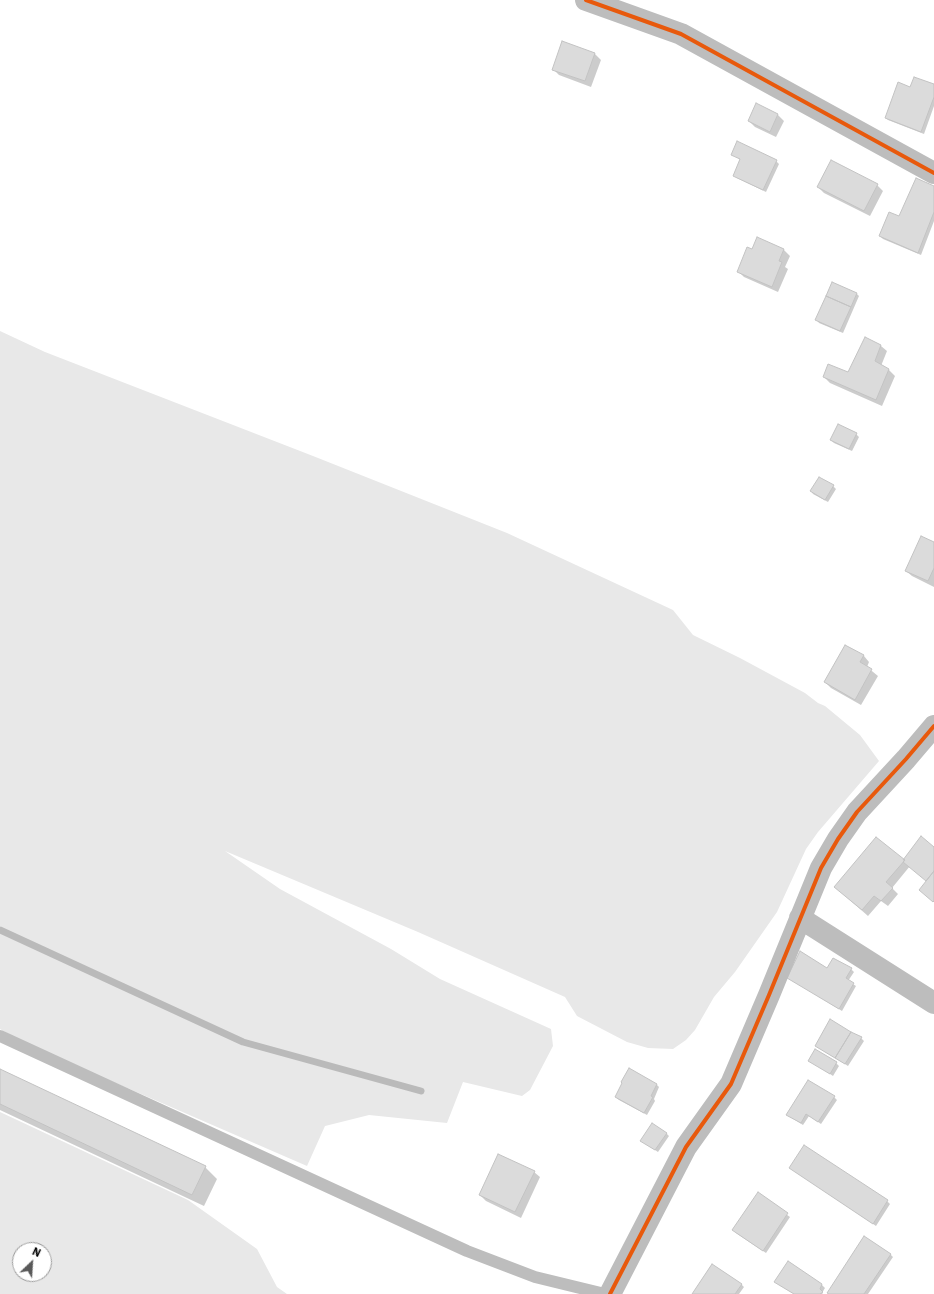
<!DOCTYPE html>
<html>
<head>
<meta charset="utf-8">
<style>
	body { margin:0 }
	#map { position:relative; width:934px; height:1294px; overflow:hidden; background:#fff; font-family:"IBM Plex Sans",sans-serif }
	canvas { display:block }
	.north { position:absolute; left:12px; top:1242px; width:40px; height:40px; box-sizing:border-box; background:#fff; border:1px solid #999; border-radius:50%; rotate:25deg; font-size:11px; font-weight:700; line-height:16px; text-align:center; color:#000 }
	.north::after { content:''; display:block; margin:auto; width:14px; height:18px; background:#595959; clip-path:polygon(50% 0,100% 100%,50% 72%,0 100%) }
</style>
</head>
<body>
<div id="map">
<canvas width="934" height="1294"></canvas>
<div class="north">N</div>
</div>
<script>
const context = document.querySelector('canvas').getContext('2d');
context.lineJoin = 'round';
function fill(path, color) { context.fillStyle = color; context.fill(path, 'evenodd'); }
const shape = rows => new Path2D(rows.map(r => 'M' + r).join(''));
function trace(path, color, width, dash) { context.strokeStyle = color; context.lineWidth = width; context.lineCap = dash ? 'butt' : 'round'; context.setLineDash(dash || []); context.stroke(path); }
const green = shape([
	[0,331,45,352,313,456,507,533,673,610,693,635,740,658,805,693,818,703,825,706,860,735,879,761,818,832,806,849,777,912,735,972,714,997,695,1030,686,1040,673,1049,648,1048,627,1042,577,1016,565,997,418,932,225,851,280,889,391,949,440,979,551,1029,553,1046,530,1090,522,1096,463,1082,447,1123,369,1115,325,1126,307,1166,28,1045,0,1029],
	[0,1112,188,1200,257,1249,277,1287,287,1294,0,1294],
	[20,1250,44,1250,44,1274,20,1274]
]);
const shadow = shape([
	[595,54,601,60,591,87,559,75,553,69],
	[934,85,934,106,924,134,888,120,886,118,911,88],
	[757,105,778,115,784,121,776,137,755,127,749,121],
	[732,154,776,161,779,164,766,192,737,178,734,175,741,160],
	[877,185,883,191,870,216,824,193,818,187],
	[934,187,934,221,921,255,883,239,880,236],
	[757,239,784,250,790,256,785,267,788,269,778,292,744,277,738,271,752,250],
	[856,293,859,296,843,333,819,323,817,320],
	[865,338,881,346,887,351,881,366,889,370,895,376,882,406,830,383,824,377,849,374],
	[856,434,859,437,852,451,834,443,831,440],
	[833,486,836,489,828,502,813,494,811,491],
	[934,543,934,587,912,576,906,571],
	[845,646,864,656,869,662,867,667,878,676,861,705,831,688,825,682],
	[934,848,934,902,923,892,927,881,910,866,892,888,898,894,888,906,881,901,868,916,835,887],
	[828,969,851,969,854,972,848,981,856,986,842,1011,789,978],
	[861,1038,864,1041,848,1066,816,1046],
	[809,1060,836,1063,839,1066,833,1076],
	[0,1070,205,1167,217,1179,204,1206,0,1110],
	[630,1070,657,1085,659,1087,654,1099,655,1101,647,1115,619,1100,616,1097],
	[834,1097,837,1100,821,1124,809,1116,803,1125,787,1115],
	[666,1133,669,1136,658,1152,644,1143],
	[793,1170,887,1201,890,1204,876,1226],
	[534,1172,540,1177,521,1218,486,1201,480,1195],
	[758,1194,790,1217,766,1253,736,1233],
	[890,1254,893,1257,868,1294,830,1294],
	[788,1262,822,1285,825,1288,822,1293,823,1294,794,1294,778,1284],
	[741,1284,744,1287,739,1294,693,1294]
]);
const stream = shape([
	[0,930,243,1042,421,1091]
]);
const building = shape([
	[562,41,595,53,585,81,552,70,562,41],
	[914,77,934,84,934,97,921,132,885,118,898,82,910,87,914,77],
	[756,103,778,114,770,132,748,121,756,103],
	[737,141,777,160,763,190,733,176,740,159,731,155,737,141],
	[831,160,878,184,864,211,817,187,831,160],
	[916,178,934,186,934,212,918,253,879,236,889,212,899,216,916,178],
	[757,237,784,249,779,261,782,262,772,287,737,272,747,247,752,249,757,237],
	[832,282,857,293,851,307,826,296,832,282],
	[826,296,851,307,840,331,815,320,826,296],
	[865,337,881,345,875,361,889,369,876,400,823,377,828,364,848,372,865,337],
	[838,424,857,433,849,449,830,440,838,424],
	[819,477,834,485,825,500,810,491,819,477],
	[921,536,934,542,934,568,928,581,905,571,921,536],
	[845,645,864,655,860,662,872,669,855,700,824,682,845,645],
	[921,836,934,847,934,871,926,881,903,862,905,860,903,860,921,836],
	[876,837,905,860,886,882,893,888,881,901,874,896,862,910,834,887,876,837],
	[934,871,934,901,933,902,919,890,934,871],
	[800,951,827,968,833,958,852,968,846,978,854,983,839,1009,787,978,800,951],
	[830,1019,851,1032,835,1058,815,1046,830,1019],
	[851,1032,862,1037,845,1064,835,1058,851,1032],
	[815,1049,837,1062,830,1074,808,1061,815,1049],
	[629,1068,657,1084,651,1096,653,1097,644,1113,615,1097,622,1083,621,1082,629,1068],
	[0,1069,206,1166,192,1195,0,1104,0,1069],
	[808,1080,835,1096,818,1122,806,1114,801,1123,786,1115,808,1080],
	[652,1123,667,1133,655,1150,640,1141,652,1123],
	[804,1145,888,1200,873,1224,789,1168,804,1145],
	[498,1154,535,1171,515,1212,479,1195,498,1154],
	[758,1192,788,1213,763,1251,732,1230,758,1192],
	[864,1236,891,1254,864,1294,829,1294,827,1293,864,1236],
	[788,1261,822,1284,820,1289,823,1292,820,1294,794,1294,774,1282,788,1261],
	[712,1264,742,1284,735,1294,692,1294,712,1264]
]);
const service = shape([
	[0,1036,467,1251,535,1277,605,1294]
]);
const minor = shape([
	[586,0,681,34,934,173],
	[800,918,934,1003],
	[610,1294,686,1147,731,1084,769,995,821,868,838,839,857,812,906,759,934,726]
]);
const cycleway = shape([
	[586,0,681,34,934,173],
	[610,1294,686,1147,731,1084,769,995,821,868,838,839,857,812,906,759,934,726]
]);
fill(green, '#e8e8e8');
fill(shadow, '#0003');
trace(stream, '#bababa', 7);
fill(building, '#dbdbdb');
trace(building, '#c3c3c3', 1);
trace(service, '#bdbdbd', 12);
trace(minor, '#bdbdbd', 22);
trace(cycleway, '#e8590c', 4);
</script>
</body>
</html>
